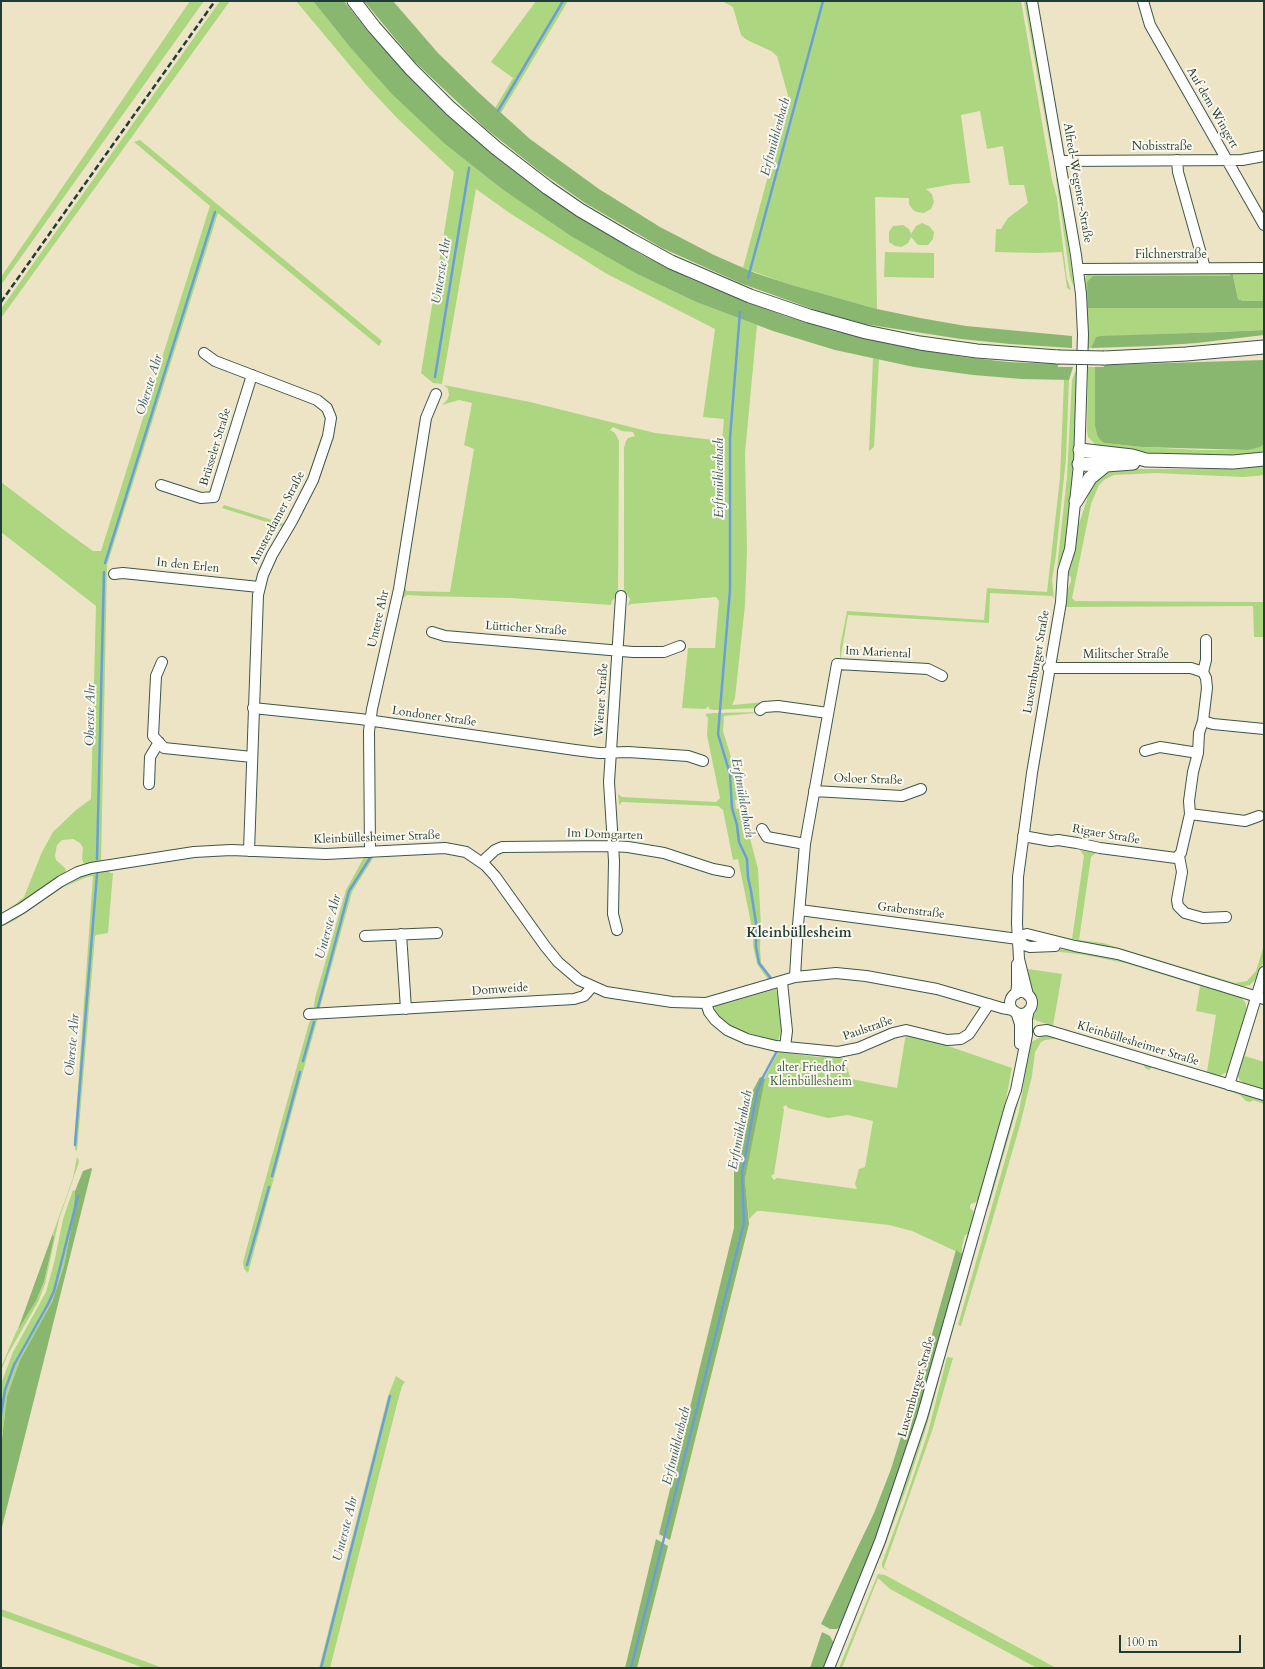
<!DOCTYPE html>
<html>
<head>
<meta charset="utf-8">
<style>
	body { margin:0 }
	#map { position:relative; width:1265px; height:1669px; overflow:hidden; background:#ede4c6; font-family:Cardo,serif }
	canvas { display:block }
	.frame { position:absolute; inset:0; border:2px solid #1f3d34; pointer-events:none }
	.scale { position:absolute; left:1119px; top:1635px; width:122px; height:18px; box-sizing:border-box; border:2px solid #1f3d34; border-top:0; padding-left:5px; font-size:12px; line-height:14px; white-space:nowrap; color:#1f3d34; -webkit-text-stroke:3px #fbf7ec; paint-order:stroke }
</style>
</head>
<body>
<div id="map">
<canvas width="1265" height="1669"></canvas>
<div class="frame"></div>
<div class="scale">100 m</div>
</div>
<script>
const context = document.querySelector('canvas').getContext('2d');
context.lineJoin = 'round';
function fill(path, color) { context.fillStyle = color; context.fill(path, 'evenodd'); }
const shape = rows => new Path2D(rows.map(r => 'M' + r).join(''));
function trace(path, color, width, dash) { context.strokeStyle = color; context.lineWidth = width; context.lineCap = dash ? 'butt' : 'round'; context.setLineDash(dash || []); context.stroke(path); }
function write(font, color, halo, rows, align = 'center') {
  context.font = font + ' Cardo,serif'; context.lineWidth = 4; context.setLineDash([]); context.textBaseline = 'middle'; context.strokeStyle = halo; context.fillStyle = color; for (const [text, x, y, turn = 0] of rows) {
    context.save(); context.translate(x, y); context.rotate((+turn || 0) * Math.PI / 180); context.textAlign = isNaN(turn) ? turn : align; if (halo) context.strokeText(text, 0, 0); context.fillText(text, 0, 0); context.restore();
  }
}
const green = shape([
	[190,1,204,1,1,285,1,277],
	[220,1,230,1,1,318,1,309],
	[296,1,313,1,349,46,446,145,502,189,637,274,696,302,757,325,745,453,747,551,745,605,735,698,732,705,765,702,757,708,714,710,709,709,709,706,705,709,682,708,688,648,715,648,719,601,716,597,631,604,628,606,630,599,627,594,624,594,624,448,626,441,628,438,635,436,633,432,622,431,613,427,610,430,615,433,619,441,618,594,612,601,611,605,511,598,424,596,407,595,402,599,404,587,407,591,450,592,474,449,464,445,472,403,459,400,442,405,447,400,449,395,448,389,444,385,530,402,655,433,722,441,724,419,703,417,715,329,607,274,511,214,476,189,442,384,433,383,421,373,454,172,398,119,367,86],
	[536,1,568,1,501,113,495,108,513,78,491,62],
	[722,1,1021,1,1052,180,1057,198,1067,279,1071,290,1067,288,1062,252,1037,253,995,252,996,229,1001,229,1008,218,1028,203,1024,185,1009,185,1003,146,987,149,980,111,961,115,970,183,954,184,926,189,932,194,934,202,931,209,924,213,917,212,913,210,909,204,909,198,875,197,877,309,792,285,743,268,789,99,777,56,771,51,747,40,741,35,733,7],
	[1024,1,1028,1,1054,150,1051,151],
	[140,140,382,341,379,346,218,213,107,565,101,863,86,865,84,864,82,859,83,848,80,843,73,839,62,840,57,845,55,856,56,860,65,868,66,870,65,874,1,916,1,913,12,907,24,897,42,852,53,832,76,810,91,799,96,606,1,532,1,482,68,533,93,551,101,551,210,206,134,142],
	[1058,177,1063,203,1074,288,1070,277,1056,178],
	[922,223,929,226,934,232,933,239,928,245,918,245,911,237,908,243,902,247,895,246,889,242,889,232,893,226,903,225,909,229,911,234,916,226],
	[885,252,934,253,934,278,884,277],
	[1230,271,1230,276,1088,308,1264,308,1264,330,1096,337,1091,348,1087,348,1084,284,1087,272],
	[1232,271,1264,271,1264,301,1243,301,1238,299],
	[873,358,879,359,874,447,869,451],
	[1088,367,1095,367,1095,426,1097,435,1100,440,1104,443,1142,447,1200,450,1248,450,1264,444,1264,451,1246,455,1231,455,1161,454,1129,451,1097,446,1088,437,1087,431],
	[1075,372,1076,372,1075,435,1070,511,1064,554,1057,568,1067,477,1072,380],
	[1064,380,1069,380,1066,458,1056,555,1052,580,1054,598,1052,596,990,593,989,623,848,615,840,661,840,647,847,611,984,620,987,588,1047,592,1060,478],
	[1264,466,1264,475,1256,476,1243,477,1155,473,1114,475,1104,480,1099,485,1091,504,1072,598,1075,601,1264,602,1264,637,1254,637,1253,606,1065,607,1056,657,1060,661,1056,660,1054,657,1065,597,1071,581,1071,577,1068,575,1072,562,1078,527,1092,484,1099,476,1109,470,1133,469,1238,469],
	[224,505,285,524,283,527,222,508],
	[765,712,724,716,723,731,738,780,740,799,735,800,736,809,742,808,758,869,761,927,760,948,761,963,774,980,769,981,757,964,753,945,753,933,749,913,738,859,733,860,723,810,718,806,669,804,622,802,619,805,618,794,622,797,716,802,720,798,707,735,708,718,705,714,714,713],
	[1080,850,1097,852,1091,857,1079,940,1103,943,1235,983,1247,981,1256,971,1264,945,1264,961,1257,978,1250,985,1240,987,1079,942,1078,940,1073,939,1072,941,1046,934,1072,939,1084,856],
	[375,855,352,892,319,1011,316,1010,314,1006,315,998,346,890,363,859,366,857],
	[123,867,123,869,109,871,110,873,113,873,108,933,96,935,95,936,77,1151,75,1149,74,1143,93,876,87,877,61,888,15,920,1,927,1,924,13,919,67,881,89,872],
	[1052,948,1108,956,1239,996,1245,1002,1247,1010,1227,1072,1218,1077,1205,1074,1207,1072,1216,1015,1196,1011,1200,986,1125,963,1085,955,1045,950],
	[1028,969,1062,974,1053,1026,1032,1019,1037,1009,1038,1001,1030,986],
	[776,989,780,1009,781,1031,778,1041,741,1031,731,1027,714,1013,715,1006],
	[318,1017,305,1064,248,1273,244,1269,243,1262,262,1192,309,1023,312,1018],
	[906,1033,913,1034,1012,1068,1006,1099,978,1199,976,1202,971,1204,970,1206,970,1208,974,1212,968,1234,965,1235,962,1246,962,1254,912,1231,889,1225,762,1211,757,1211,749,1219,745,1179,764,1079,778,1052,818,1057,833,1056,844,1059,851,1079,897,1088],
	[786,1105,788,1108,828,1118,848,1115,873,1121,865,1167,859,1169,855,1184,857,1189,777,1178,774,1180,771,1176,774,1174,784,1110,783,1107],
	[1049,1035,1264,1099,1264,1104,1253,1100,1250,1102,1246,1101,1240,1095,1212,1085,1152,1067,1149,1070,1145,1068,1143,1064,1093,1049,1055,1039,1045,1040,1041,1042,1035,1052,1032,1076,1020,1125,986,1242,961,1326,958,1325,1019,1111,1031,1042,1043,1036],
	[1244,1051,1246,1052,1245,1056,1264,1062,1264,1092,1246,1086,1239,1079,1237,1073],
	[1020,1089,1018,1104,989,1206,986,1206],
	[77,1157,79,1161,78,1165,59,1219,45,1284,38,1302,7,1356,1,1371,1,1367,17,1330,18,1331,36,1301,44,1283,54,1238,54,1234,53,1233,73,1178],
	[73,1190,75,1191,73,1218,64,1266,52,1302,20,1360,7,1396,1,1448,2,1381,13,1352,46,1292,54,1263,63,1219],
	[947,1357,953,1358,932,1431,884,1567,889,1572,882,1567,882,1563,904,1504,928,1432],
	[940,1370,941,1371,938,1384,927,1425,908,1484,880,1559,880,1554,912,1464],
	[396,1376,405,1382,402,1386,397,1404,330,1668,319,1668,388,1396],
	[878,1574,885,1575,1056,1668,1037,1668,890,1589,878,1578,842,1668,839,1668],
	[1,1609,163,1668,144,1668,1,1616]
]);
const forest = shape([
	[313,1,344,1,371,35,410,77,475,139,536,188,576,216,642,255,691,279,737,298,785,316,834,331,921,350,964,357,1008,362,1058,364,1058,367,1073,367,1069,380,1022,379,973,375,914,367,835,350,773,331,696,302,637,274,571,236,502,189,446,145,392,94,349,46],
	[364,1,393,1,438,53,478,92,530,139,599,189,660,227,714,255,755,273,792,285,877,309,920,318,966,326,1072,336,1072,348,1010,344,961,339,864,324,818,311,740,283,662,248,585,203,538,170,485,128,414,61],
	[1230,271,1232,271,1238,299,1243,301,1264,301,1264,308,1088,308,1087,282,1093,276,1230,276],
	[1264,330,1264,335,1197,343,1153,346,1091,348,1096,337,1101,336,1220,332],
	[1264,360,1264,444,1260,447,1248,450,1142,447,1104,443,1100,440,1097,435,1095,426,1095,367,1104,367,1104,365],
	[760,1077,765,1079,745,1179,749,1224,670,1540,659,1534,734,1228,734,1166,749,1091,752,1092],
	[91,1168,92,1169,1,1531,1,1448,7,1396,20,1360,52,1302,64,1266,73,1218,75,1191,83,1171],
	[53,1233,54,1238,44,1282,36,1301,17,1332],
	[956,1250,962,1254,960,1262,962,1263,926,1390,884,1519,841,1626,837,1629,830,1629,821,1624,874,1513,891,1469,923,1366],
	[656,1539,668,1546,637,1668,625,1668],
	[822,1632,830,1636,834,1644,825,1668,810,1668]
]);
const stream = shape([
	[498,111,563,1],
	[748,278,823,1],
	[740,312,730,438,730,590,718,734,730,774,732,808,737,825,739,842,747,859,748,877,751,891,756,923,756,947,759,963,773,981],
	[435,377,469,168],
	[105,563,215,212],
	[97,859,104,572],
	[318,1007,349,891,370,858],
	[303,1061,314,1022],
	[75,1145,97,874],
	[272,1176,300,1072],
	[247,1265,269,1187],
	[1,1415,5,1390,14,1365,48,1304,54,1291,78,1196],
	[321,1668,390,1396],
	[631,1668,744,1223,742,1173,757,1092,763,1077,778,1049]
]);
const minor = shape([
	[1143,1,1150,25,1264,225],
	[1177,160,1178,172,1205,268],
	[1060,161,1242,160,1264,156],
	[1078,269,1264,268],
	[204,353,215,361,317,400,327,408,331,418,328,436,313,480,292,521,272,555,263,575,258,595,249,851],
	[161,485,201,498,214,497,252,375],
	[114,574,123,573,259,587],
	[432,632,445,636,633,652,664,652,680,646],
	[162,662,156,676,153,736,164,748,252,757],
	[1203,672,1206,660,1206,640],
	[253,708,360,719,575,750,599,753,628,752,688,756,703,761],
	[760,710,764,707,778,706,828,713],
	[1203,721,1213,724,1264,729],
	[1145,751,1160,747,1198,753],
	[149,784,150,757,159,742],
	[814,791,902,796,921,789],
	[1190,814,1245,821,1259,816],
	[762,829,767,837,805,844],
	[1023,836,1051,841,1058,840,1077,843,1100,848,1176,858,1181,853,1190,814,1189,801,1193,772,1198,753,1199,733,1203,721,1207,688,1206,678,1203,672,1191,668,1048,668],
	[370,852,369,731,372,709,399,589,426,418,436,394],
	[1179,856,1182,872,1177,900,1178,906,1185,913,1203,918,1226,917],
	[482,862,495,850,502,847,613,846,628,847,664,853,713,869,729,872],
	[800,910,1018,939],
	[1,920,22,908,61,881,78,872,91,868,194,852,231,850,326,854,445,848,466,852,485,865,495,876,545,946,558,962,579,980,606,992,672,1002,706,1003,795,977,836,973,866,976,937,989,1002,1008,1013,1010],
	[617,930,613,914,614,861,609,782,621,596],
	[401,934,406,1009],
	[365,936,437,933],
	[1018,939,1023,935,1027,934,1075,946,1118,954,1264,999],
	[1018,939,1024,945,1030,947,1055,946],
	[795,977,798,925,805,844,837,664,928,669,942,676],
	[782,982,787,1031,785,1047],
	'1010 1003a11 11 0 1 1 22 0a11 11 0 1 1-22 0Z',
	[1016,994,1017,986,1017,964],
	[1028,995,1019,959,1017,923,1018,877,1032,773,1061,602,1063,571,1070,549,1073,522,1079,464,1083,334,1081,294,1076,255,1032,1],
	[706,1003,709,1012,715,1020,727,1030,747,1039,776,1046,838,1052,858,1048,893,1033,906,1030,947,1040,961,1039,969,1034,989,1004],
	[1016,1012,1020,1024,1020,1044],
	[309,1014,574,999,584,996,592,987],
	[1039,1031,1047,1030,1264,1095],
	[1229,1085,1264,972],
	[829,1668,880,1541,922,1417,1010,1107,1016,1090,1027,1035,1027,1018,1029,1010]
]);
const major = shape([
	[354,1,374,27,411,69,450,108,496,148,548,188,580,210,631,240,671,262,750,296,809,316,866,332,920,343,977,351,1058,357],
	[1104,358,1186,354,1264,347],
	[1080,450,1132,456,1146,460,1233,462,1264,459],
	[1079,464,1106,465,1133,463],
	[1076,501,1090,478,1106,465]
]);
const rail = shape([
	[1,302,215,1]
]);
const majorBridge = shape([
	[1058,357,1104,358]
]);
const streetNames = [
	["Auf dem Wingert",1212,108,60],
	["Nobisstraße",1162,147],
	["Alfred-Wegener-Straße",1077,183,80],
	["Filchnerstraße",1171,255],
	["Brüsseler Straße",216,447,-73],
	["Amsterdamer Straße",278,518,-62],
	["In den Erlen",188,566,6],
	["Untere Ahr",379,619,-77],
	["Lütticher Straße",526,629,4],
	["Im Mariental",878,653,3],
	["Militscher Straße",1126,655],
	["Luxemburger Straße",1037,662,-80],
	["Wiener Straße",602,700,-86],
	["Londoner Straße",434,717,8],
	["Osloer Straße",868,780,2],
	["Im Domgarten",605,835,2],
	["Rigaer Straße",1106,835,10],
	["Kleinbüllesheimer Straße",377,838,-2],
	["Grabenstraße",911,911,7],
	["Domweide",500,990,-4],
	["Paulstraße",868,1029,-19],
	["Kleinbüllesheimer Straße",1138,1044,17],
	["Luxemburger Straße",917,1387,-74]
];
const parkNames = [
	["alter Friedhof",811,1068],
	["Kleinbüllesheim",811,1082]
];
const waterNames = [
	["Erftmühlenbach",776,137,-75],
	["Unterste Ahr",442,271,-81],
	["Oberste Ahr",150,385,-73],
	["Erftmühlenbach",720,478,-90],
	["Oberste Ahr",91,715,-89],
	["Erftmühlenbach",742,798,80],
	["Unterste Ahr",329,927,-75],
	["Oberste Ahr",73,1045,-85],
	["Erftmühlenbach",741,1130,-79],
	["Erftmühlenbach",677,1446,-76],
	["Unterste Ahr",346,1529,-76]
];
const quarterNames = [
	["Kleinbüllesheim",799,934]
];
fill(green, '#add681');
fill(forest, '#8ab76f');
trace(stream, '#6b9ed6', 2.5);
trace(minor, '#3e564a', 12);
trace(major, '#3e564a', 15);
trace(minor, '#fff', 10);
trace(major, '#fff', 13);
trace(rail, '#1f3d34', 2.5, [6, 3]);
trace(majorBridge, '#3e564a', 15, []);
trace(majorBridge, '#fff', 13);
write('12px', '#1f3d34', '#fbf7ec', streetNames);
write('12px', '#3b5c43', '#fbf7ec', parkNames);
write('italic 13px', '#365a65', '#fbf7ec', waterNames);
write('bold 14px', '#1f3d34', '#fbf7ec', quarterNames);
</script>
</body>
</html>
